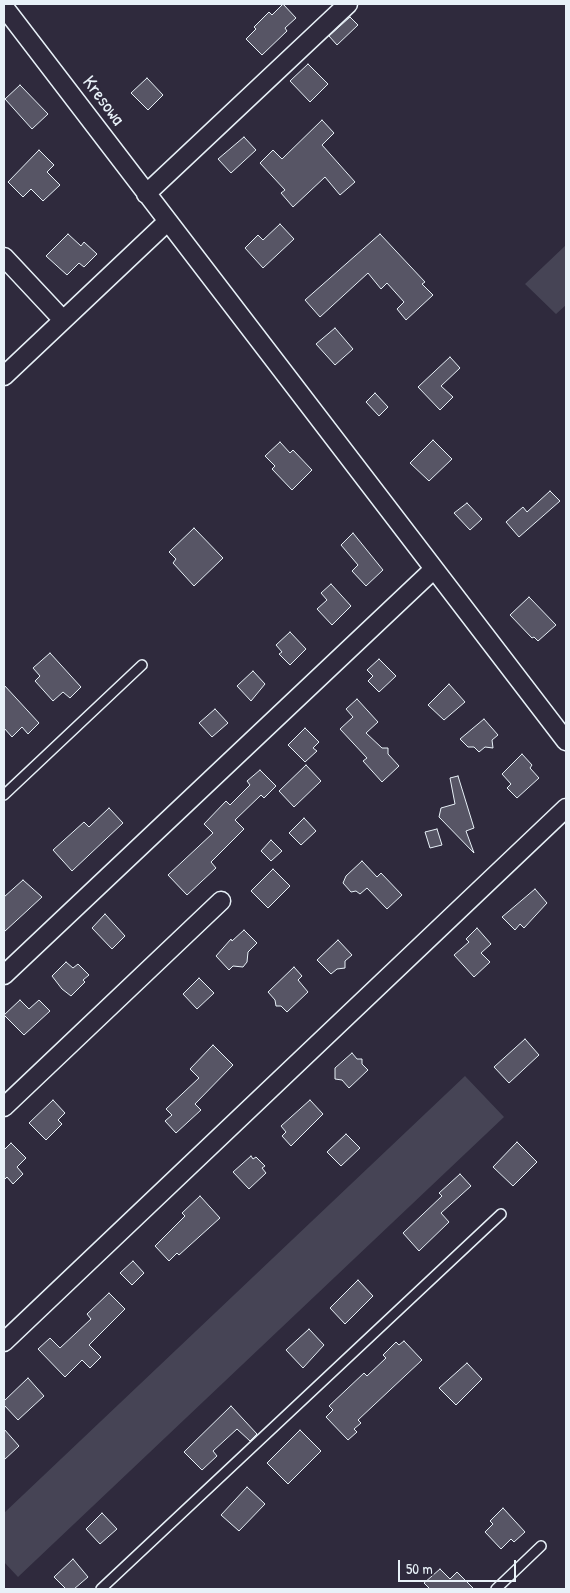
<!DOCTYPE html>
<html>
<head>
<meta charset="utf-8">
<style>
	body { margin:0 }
	#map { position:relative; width:570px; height:1593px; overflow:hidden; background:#2f2a3d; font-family:"Patrick Hand",sans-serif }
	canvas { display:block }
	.frame { position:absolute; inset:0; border:5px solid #e8f1f8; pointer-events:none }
	.scale { position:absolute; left:398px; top:1560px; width:118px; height:22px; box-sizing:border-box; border:2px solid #e8f1f8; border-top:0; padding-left:6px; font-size:15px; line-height:18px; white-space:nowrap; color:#e8f1f8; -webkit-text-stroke:4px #2f2a3d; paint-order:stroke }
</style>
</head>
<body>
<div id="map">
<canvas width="570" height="1593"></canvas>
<div class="frame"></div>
<div class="scale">50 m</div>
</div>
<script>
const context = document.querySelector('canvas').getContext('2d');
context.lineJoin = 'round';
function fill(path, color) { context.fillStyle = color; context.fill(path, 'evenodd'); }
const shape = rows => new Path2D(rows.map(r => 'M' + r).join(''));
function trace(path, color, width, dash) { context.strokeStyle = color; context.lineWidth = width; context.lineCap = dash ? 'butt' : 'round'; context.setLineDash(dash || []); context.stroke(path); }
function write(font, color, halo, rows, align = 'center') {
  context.font = font + ' "Patrick Hand",sans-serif'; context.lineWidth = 4; context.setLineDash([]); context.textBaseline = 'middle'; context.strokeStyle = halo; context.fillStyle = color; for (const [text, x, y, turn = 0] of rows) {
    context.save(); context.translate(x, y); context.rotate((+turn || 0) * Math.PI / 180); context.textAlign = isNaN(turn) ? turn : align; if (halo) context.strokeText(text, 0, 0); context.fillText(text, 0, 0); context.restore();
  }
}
const green = shape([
	[566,245,566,305,556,314,525,284],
	[465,1076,504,1117,18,1577,4,1562,4,1513]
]);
const building = shape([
	[283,4,296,18,285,28,287,31,262,55,246,39,256,29,254,27,269,12,272,15,283,4],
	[350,17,358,25,337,45,329,36,350,17],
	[308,64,328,84,310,102,290,81,308,64],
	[147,78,163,95,148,110,131,93,147,78],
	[20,85,48,114,32,129,5,99,20,85],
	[322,120,334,133,322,145,355,182,340,195,325,177,293,207,281,193,285,190,260,163,273,150,282,159,322,120],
	[244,137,256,150,231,173,218,159,244,137],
	[39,150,54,165,47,172,60,185,43,201,31,189,23,197,8,182,39,150],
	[280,224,294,239,263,268,245,248,258,235,263,240,280,224],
	[68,234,81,246,84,242,97,254,84,267,79,263,67,275,46,256,68,234],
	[380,234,425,282,422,284,433,295,406,320,397,309,404,302,387,283,381,289,368,273,320,317,305,300,380,234],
	[335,328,353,349,335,365,316,344,335,328],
	[450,357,460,368,441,386,453,397,440,410,418,387,450,357],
	[375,393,388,407,379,416,366,402,375,393],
	[433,440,452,459,429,481,410,463,433,440],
	[280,442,290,453,293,450,312,470,292,490,272,469,275,466,265,456,280,442],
	[550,491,560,501,519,537,506,522,523,507,527,512,550,491],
	[467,503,482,519,470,530,454,513,467,503],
	[194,528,223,558,194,586,173,563,176,559,169,552,194,528],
	[353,533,383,570,366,586,352,571,358,565,341,545,353,533],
	[331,584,351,606,332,625,317,609,327,600,321,593,331,584],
	[529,597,556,625,538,641,534,637,532,638,510,615,529,597],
	[290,632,306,649,290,665,279,654,282,652,276,645,290,632],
	[50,653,81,687,70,698,63,692,53,701,35,681,40,676,33,668,50,653],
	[379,659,396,676,379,692,368,681,373,676,367,670,379,659],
	[253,671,265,684,251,701,237,686,253,671],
	[449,684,465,702,444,720,428,705,449,684],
	[4,685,39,723,28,734,22,727,12,737,4,728,4,685],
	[357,699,378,722,366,733,382,748,388,748,388,754,399,766,382,782,363,761,367,758,340,729,353,717,346,709,357,699],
	[215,709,228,723,212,737,199,723,215,709],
	[484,719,498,735,492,740,493,748,485,747,479,752,474,747,468,747,460,739,484,719],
	[305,728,319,742,313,748,317,751,305,762,288,745,305,728],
	[522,754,532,765,530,768,539,778,517,798,507,788,511,784,502,774,522,754],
	[306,765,321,781,294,807,279,791,306,765],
	[260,770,276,786,264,798,261,795,235,820,244,829,211,862,216,868,187,895,168,875,213,833,204,824,226,801,230,805,250,785,247,781,260,770],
	[458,776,474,828,466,831,474,853,439,817,441,808,455,804,450,778,458,776],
	[109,808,123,823,72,871,53,850,84,822,89,827,109,808],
	[304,818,316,831,301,845,289,833,304,818],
	[437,829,442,845,430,848,425,832,437,829],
	[271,840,282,851,271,861,261,851,271,840],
	[362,861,377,877,381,873,402,895,387,909,367,888,360,894,356,891,351,892,343,883,346,876,362,861],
	[273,869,290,886,268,908,251,891,273,869],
	[23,880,42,897,4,932,4,897,23,880],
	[535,889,547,903,524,928,520,924,515,930,502,917,535,889],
	[105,914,125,936,112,949,92,928,105,914],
	[477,928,491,944,481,953,490,962,474,977,454,955,469,942,466,939,477,928],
	[244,930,257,943,248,952,247,962,243,967,233,966,229,970,216,956,231,939,232,941,244,930],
	[338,940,352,955,345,961,345,968,337,969,331,974,317,960,338,940],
	[66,962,73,968,78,964,89,975,83,980,85,982,71,996,62,989,52,976,66,962],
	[294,967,302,976,298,980,308,992,287,1012,281,1006,276,1006,275,1000,268,992,294,967],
	[199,978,214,993,197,1009,183,994,199,978],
	[20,1000,29,1009,39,1000,50,1011,24,1035,4,1015,20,1000],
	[525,1039,539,1055,509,1083,494,1067,525,1039],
	[213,1045,233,1065,195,1104,201,1110,176,1133,165,1121,172,1115,166,1109,199,1078,190,1069,213,1045],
	[352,1053,357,1059,362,1059,362,1064,368,1070,349,1088,342,1080,335,1079,335,1068,352,1053],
	[53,1100,65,1113,58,1120,62,1124,46,1140,29,1123,53,1100],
	[310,1100,323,1114,291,1146,282,1136,286,1132,281,1126,310,1100],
	[346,1134,360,1148,341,1166,327,1152,346,1134],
	[517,1142,537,1162,513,1186,493,1167,517,1142],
	[11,1143,26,1158,17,1167,23,1174,13,1184,7,1177,4,1180,4,1150,11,1143],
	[251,1156,253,1159,256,1157,265,1166,262,1168,266,1173,249,1189,233,1172,251,1156],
	[460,1174,471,1186,441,1213,449,1222,419,1251,403,1233,442,1196,439,1193,460,1174],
	[200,1196,220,1218,179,1255,177,1253,169,1261,155,1246,185,1216,182,1213,200,1196],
	[133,1261,144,1273,132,1285,120,1273,133,1261],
	[358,1280,373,1296,345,1324,330,1308,358,1280],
	[109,1293,125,1309,89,1345,101,1357,90,1368,82,1360,65,1377,38,1349,50,1338,60,1348,91,1319,87,1314,109,1293],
	[309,1329,324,1345,303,1368,286,1350,309,1329],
	[404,1341,422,1360,358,1420,361,1423,354,1429,357,1432,348,1440,326,1417,333,1410,329,1406,364,1373,367,1376,386,1358,383,1355,396,1342,399,1345,404,1341],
	[467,1363,482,1379,456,1405,439,1388,467,1363],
	[28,1378,44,1396,18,1420,4,1405,4,1401,28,1378],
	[231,1406,257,1434,250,1441,237,1429,213,1451,217,1456,202,1470,184,1452,231,1406],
	[4,1429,19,1446,4,1460,4,1429],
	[300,1430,321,1451,288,1484,267,1463,300,1430],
	[247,1487,265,1504,239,1531,221,1515,247,1487],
	[503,1508,525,1532,514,1542,511,1539,501,1549,485,1532,493,1524,490,1521,503,1508],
	[102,1513,117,1529,100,1544,86,1529,102,1513],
	[73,1559,88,1577,74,1589,66,1589,54,1577,73,1559],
	[440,1569,450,1579,457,1572,474,1589,430,1589,424,1583,440,1569]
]);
const service = shape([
	[4,795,142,665],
	[101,1589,501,1214],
	[496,1589,541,1546]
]);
const minor = shape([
	[4,7,566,741],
	[146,194,348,4],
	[4,257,63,320],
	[4,376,167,222],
	[4,975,434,569],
	[4,1107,221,901],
	[4,1342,566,808]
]);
const streetNames = [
	["Kresowa",103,101,53]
];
fill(green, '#464455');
fill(building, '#575565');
trace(building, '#e8f1f8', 1);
trace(service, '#e8f1f8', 12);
trace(minor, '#e8f1f8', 21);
trace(service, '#2f2a3d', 9);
trace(minor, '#2f2a3d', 18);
write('19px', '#e8f1f8', '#2f2a3d', streetNames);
</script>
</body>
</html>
